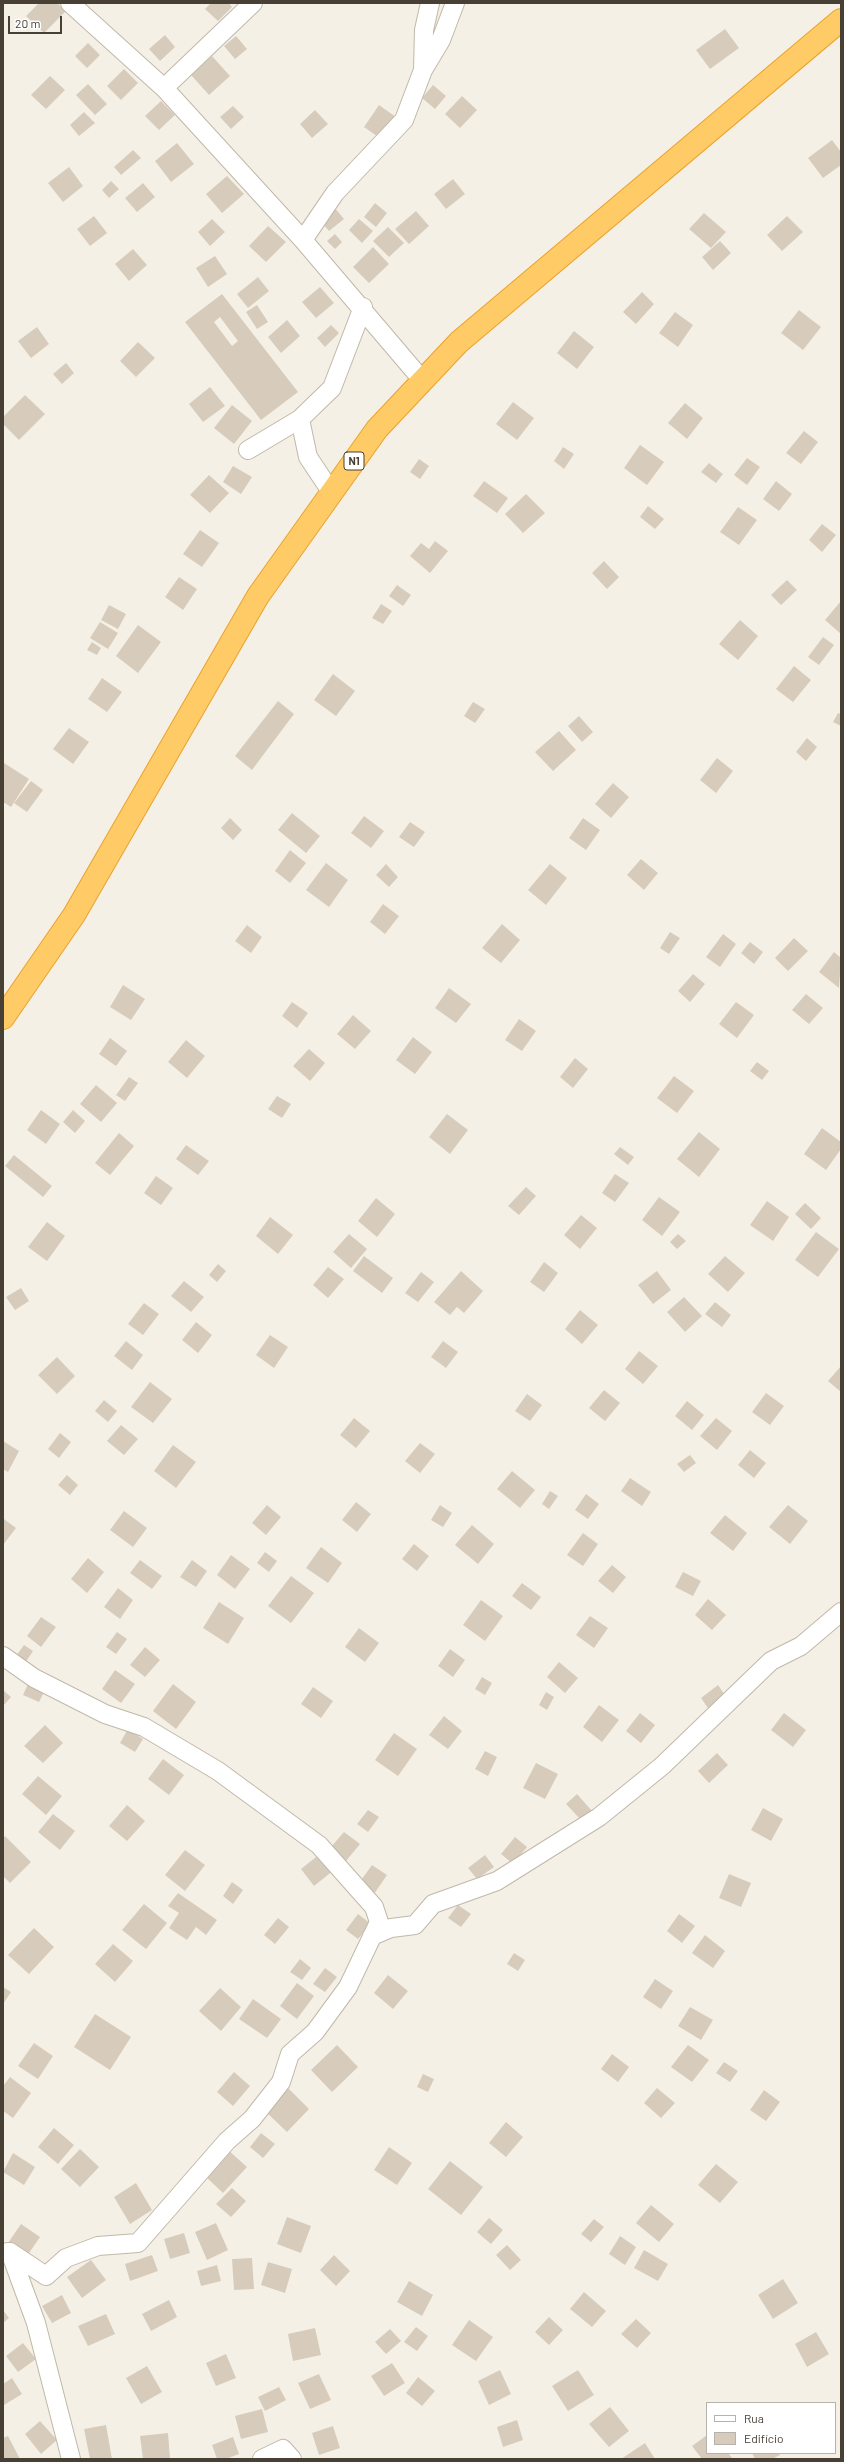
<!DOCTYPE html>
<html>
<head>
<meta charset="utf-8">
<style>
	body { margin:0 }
	#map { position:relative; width:844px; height:2462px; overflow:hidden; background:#f5f0e6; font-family:Barlow,sans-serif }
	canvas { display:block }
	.frame { position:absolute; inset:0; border:4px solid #484035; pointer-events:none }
	.legend { position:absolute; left:706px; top:2402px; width:130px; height:52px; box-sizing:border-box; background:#fff; border:1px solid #b6b3ae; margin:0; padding:5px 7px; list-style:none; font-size:12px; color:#484035 }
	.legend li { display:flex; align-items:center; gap:8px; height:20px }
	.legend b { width:20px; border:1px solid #b6b3ae }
	.scale { position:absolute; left:8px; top:16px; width:54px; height:18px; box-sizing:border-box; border:2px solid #484035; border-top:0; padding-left:5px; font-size:12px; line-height:14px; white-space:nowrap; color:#484035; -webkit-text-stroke:3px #fff; paint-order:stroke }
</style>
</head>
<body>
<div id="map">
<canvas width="844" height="2462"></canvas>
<div class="frame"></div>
<ul class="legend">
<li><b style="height:5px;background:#fff"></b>Rua</li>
<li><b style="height:11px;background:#d7ccbb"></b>Edifício</li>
</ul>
<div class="scale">20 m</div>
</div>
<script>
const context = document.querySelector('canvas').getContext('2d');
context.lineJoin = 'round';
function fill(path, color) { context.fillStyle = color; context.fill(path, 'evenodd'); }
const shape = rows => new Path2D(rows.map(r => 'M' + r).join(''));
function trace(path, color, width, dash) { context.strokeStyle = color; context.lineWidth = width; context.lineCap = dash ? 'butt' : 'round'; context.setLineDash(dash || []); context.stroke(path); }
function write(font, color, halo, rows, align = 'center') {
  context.font = font + ' Barlow,sans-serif'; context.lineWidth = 3; context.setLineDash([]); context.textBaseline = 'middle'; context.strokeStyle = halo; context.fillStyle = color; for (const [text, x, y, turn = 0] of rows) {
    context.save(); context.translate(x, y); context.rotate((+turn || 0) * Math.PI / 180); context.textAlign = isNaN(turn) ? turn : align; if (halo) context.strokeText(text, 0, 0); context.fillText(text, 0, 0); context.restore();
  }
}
const building = shape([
	[39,3,57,3,66,11,44,33,26,16],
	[211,3,229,3,232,7,218,21,205,9],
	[725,29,739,48,710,69,696,50],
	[165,35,175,47,160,61,149,49],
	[236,36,247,49,235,59,224,46],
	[88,43,100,55,87,68,75,56],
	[212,56,230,76,209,95,191,75],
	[124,69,138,83,121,100,107,86],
	[50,76,65,90,46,109,31,95],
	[88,84,107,104,95,115,76,95],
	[433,85,446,96,435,109,422,98],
	[462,96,477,110,460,128,445,114],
	[161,101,175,115,159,130,145,116],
	[379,105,396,117,381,139,364,127],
	[233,106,244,117,231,129,220,117],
	[315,110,328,124,312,138,300,124],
	[84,112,95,123,79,136,70,125],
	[832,140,841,152,841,165,823,178,808,158],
	[177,143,194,164,171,182,155,161],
	[133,150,141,158,121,175,114,167],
	[69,167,83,186,63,202,48,183],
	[227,176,244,194,222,213,206,194],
	[453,179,465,194,446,209,434,194],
	[111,181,119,189,109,198,102,190],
	[143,183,155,197,137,212,125,198],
	[375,203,387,213,376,227,364,217],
	[334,207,344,219,329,231,319,219],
	[416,211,429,226,409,244,395,229],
	[704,213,726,232,711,248,689,229],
	[94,216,107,233,90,246,77,229],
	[787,216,803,232,782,251,767,235],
	[212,219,225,232,210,246,198,232],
	[359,219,373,231,362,243,349,230],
	[268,226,286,242,266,262,249,246],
	[388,227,404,243,389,257,373,241],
	[335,234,342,242,335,249,327,241],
	[720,241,731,253,713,270,702,257],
	[373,247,389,264,369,283,353,267],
	[133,249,147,265,129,281,115,264],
	[215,256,227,274,208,287,196,268],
	[258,277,269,291,248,308,237,294],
	[320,287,334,303,316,318,302,302],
	[642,292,654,304,636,324,623,312],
	[222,294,298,392,261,420,185,322],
	[220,317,238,341,232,346,214,322],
	[257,305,268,322,257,329,246,312],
	[799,310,821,327,803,350,781,333],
	[675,312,693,325,678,347,659,333],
	[287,320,300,336,281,353,268,337],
	[331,325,339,333,325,347,317,338],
	[37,327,49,344,31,358,18,341],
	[574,331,594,347,577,369,557,353],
	[138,342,155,358,136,377,120,361],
	[66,363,74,373,62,384,53,374],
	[210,387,225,406,203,422,189,404],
	[25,395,45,414,19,440,3,424,3,417],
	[513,402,534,418,517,440,496,424],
	[685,403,703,418,687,439,668,423],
	[232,405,252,421,234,444,214,428],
	[804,431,818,442,801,464,786,453],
	[640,445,664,462,647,485,624,468],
	[563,447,574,454,564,469,554,461],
	[747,458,760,467,747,485,734,475],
	[419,459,429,466,420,479,410,472],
	[709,463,723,474,716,483,701,472],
	[233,466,252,477,241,494,223,482],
	[209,475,229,493,210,513,190,495],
	[484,481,508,498,497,513,473,496],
	[776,481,792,494,779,511,763,499],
	[526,494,545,513,523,533,505,514],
	[648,506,664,519,655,529,640,517],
	[738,507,757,520,739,545,720,532],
	[822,524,836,535,822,552,809,540],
	[200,530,219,543,202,567,183,554],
	[435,541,448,551,430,573,410,556,421,543,429,549],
	[604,561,619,577,607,589,592,573],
	[179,577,197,589,183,610,165,597],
	[787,580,797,590,781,605,771,595],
	[397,585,411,595,403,606,389,596],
	[841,601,841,634,825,620],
	[381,604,392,611,383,624,372,618],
	[109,605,126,614,118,629,101,620],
	[740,620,758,636,738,660,719,644],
	[100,622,118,633,108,649,90,638],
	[138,625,161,642,138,673,116,656],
	[823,637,834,645,819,665,808,657],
	[92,642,101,648,97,655,87,650],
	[794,666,811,680,793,702,776,689],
	[333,674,355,691,336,716,314,700],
	[102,678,122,692,107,712,88,699],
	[278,701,294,714,252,770,235,756],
	[473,702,485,709,475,723,464,716],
	[838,713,841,714,841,726,833,722],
	[579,716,593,732,582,742,568,726],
	[69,728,89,742,73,764,53,749],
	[559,731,576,750,553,771,535,752],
	[807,738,817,747,806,761,796,752],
	[717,758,733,771,716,793,700,780],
	[4,763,29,779,11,807,3,802],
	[31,781,43,790,27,812,14,803],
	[613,783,629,797,611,818,595,804],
	[292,813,320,836,306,853,278,830],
	[364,816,384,831,371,848,351,833],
	[230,818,242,830,233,840,221,828],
	[583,818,600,830,586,850,569,838],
	[410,822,425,832,414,847,399,837],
	[290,850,306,863,290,883,275,871],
	[641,859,658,873,644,890,627,875],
	[326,863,348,880,329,907,306,890],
	[386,864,398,877,389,887,376,875],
	[550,864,567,878,546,905,528,890],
	[383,904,399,916,385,934,370,922],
	[502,924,520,940,501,963,482,948],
	[247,925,262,937,251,953,235,941],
	[670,932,680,938,669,954,660,948],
	[723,934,736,944,720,967,706,957],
	[794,938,808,951,788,971,775,958],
	[750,942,763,952,754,964,741,953],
	[834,952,841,958,839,988,819,972],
	[693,974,705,984,690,1002,678,991],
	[123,985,145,999,131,1020,110,1007],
	[449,988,471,1004,456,1023,435,1008],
	[806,994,823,1008,809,1024,792,1010],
	[292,1002,308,1013,297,1028,282,1016],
	[736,1002,754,1015,737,1038,719,1024],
	[353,1015,371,1031,355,1049,337,1034],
	[519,1019,536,1031,522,1051,505,1040],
	[413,1037,432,1052,415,1074,396,1060],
	[110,1038,127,1051,116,1066,99,1054],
	[186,1040,205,1056,187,1078,168,1062],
	[309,1049,325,1063,310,1081,293,1066],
	[575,1058,588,1069,573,1088,560,1077],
	[757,1062,769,1071,762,1080,750,1071],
	[674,1076,694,1091,677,1113,657,1098],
	[129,1077,138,1083,125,1101,116,1095],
	[96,1085,117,1103,101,1122,80,1104],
	[277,1096,291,1104,282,1118,268,1109],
	[41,1110,60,1124,46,1144,27,1130],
	[73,1110,85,1121,75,1133,63,1122],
	[447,1114,468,1130,450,1154,429,1137],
	[822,1128,841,1142,841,1149,826,1170,804,1154],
	[699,1132,720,1149,699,1177,677,1159],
	[119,1133,134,1146,110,1175,95,1163],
	[186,1145,209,1161,198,1175,176,1159],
	[620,1147,634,1157,628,1165,614,1154],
	[14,1155,52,1186,43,1197,5,1166],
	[615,1174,629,1183,615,1202,602,1193],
	[156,1176,173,1188,161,1205,144,1193],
	[526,1187,536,1196,519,1215,508,1206],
	[659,1197,680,1212,662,1236,642,1220],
	[376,1198,395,1214,377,1237,358,1221],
	[767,1201,789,1217,773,1241,750,1225],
	[805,1203,821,1218,811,1229,795,1214],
	[581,1215,597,1228,580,1249,564,1235],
	[270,1217,293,1235,278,1254,256,1236],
	[47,1222,65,1236,47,1261,28,1247],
	[816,1232,839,1249,818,1277,795,1260],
	[349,1234,367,1249,351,1268,333,1252],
	[678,1234,686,1241,677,1249,670,1242],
	[364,1256,393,1278,382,1293,353,1271],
	[725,1256,745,1273,728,1292,708,1274],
	[544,1262,558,1273,544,1292,530,1282],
	[218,1264,226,1271,217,1282,209,1275],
	[328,1267,344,1279,328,1298,313,1285],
	[461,1271,483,1291,464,1313,457,1307,450,1315,434,1302],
	[657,1271,671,1290,653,1304,638,1285],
	[421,1272,434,1282,418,1302,405,1293],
	[184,1281,204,1297,191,1312,171,1296],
	[21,1288,29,1301,15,1310,6,1297],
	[684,1297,702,1316,685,1332,667,1312],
	[715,1302,731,1315,722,1327,705,1314],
	[144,1303,159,1314,143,1335,128,1324],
	[580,1310,598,1325,582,1344,565,1329],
	[196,1322,212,1335,198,1353,182,1340],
	[270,1335,288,1347,274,1368,256,1355],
	[126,1341,143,1355,132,1370,114,1356],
	[443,1341,458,1352,446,1368,431,1357],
	[639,1351,658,1366,643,1384,625,1369],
	[57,1357,75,1376,57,1394,38,1375],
	[841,1366,841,1392,828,1381],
	[150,1382,172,1399,153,1423,131,1407],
	[604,1390,620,1403,605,1421,589,1408],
	[766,1393,784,1406,770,1425,752,1412],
	[527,1394,542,1405,530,1421,515,1411],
	[104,1400,117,1411,108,1422,95,1411],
	[687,1401,704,1415,692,1430,675,1416],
	[354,1418,370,1431,356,1448,340,1435],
	[716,1418,732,1431,717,1450,700,1436],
	[121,1425,138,1439,124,1455,107,1441],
	[60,1433,71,1442,59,1458,48,1449],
	[3,1441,19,1451,8,1472,3,1469],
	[420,1443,435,1454,420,1473,405,1461],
	[173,1445,196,1462,176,1488,154,1471],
	[750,1450,766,1463,754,1478,738,1465],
	[690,1455,696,1463,684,1472,677,1464],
	[512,1471,535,1490,520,1508,497,1489],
	[67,1475,78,1485,70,1495,58,1485],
	[630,1478,651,1492,642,1506,621,1491],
	[550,1491,558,1496,549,1509,542,1504],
	[586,1494,599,1504,588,1519,575,1510],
	[356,1502,371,1514,357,1532,342,1520],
	[267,1505,281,1517,266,1535,252,1523],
	[440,1505,452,1513,443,1527,431,1520],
	[788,1505,808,1521,790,1544,769,1527],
	[124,1511,147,1528,133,1547,110,1530],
	[725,1515,747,1533,733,1551,710,1533],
	[4,1519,16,1528,3,1545,3,1520],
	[472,1525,494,1544,478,1564,455,1545],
	[583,1533,598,1544,583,1566,567,1555],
	[414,1544,429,1556,417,1571,402,1559],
	[321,1547,342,1563,328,1583,306,1568],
	[265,1552,277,1561,269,1572,257,1563],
	[231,1555,250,1569,235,1589,217,1575],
	[88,1558,104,1572,87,1593,71,1579],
	[140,1560,162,1576,152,1589,130,1573],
	[192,1560,207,1571,196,1587,180,1577],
	[612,1565,626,1577,613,1593,598,1581],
	[683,1572,701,1581,693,1596,675,1587],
	[291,1576,314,1593,291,1623,268,1606],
	[522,1583,541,1597,531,1610,512,1596],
	[118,1588,133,1600,120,1619,104,1607],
	[708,1599,726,1615,712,1630,695,1615],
	[481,1600,503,1616,485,1641,463,1625],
	[219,1602,244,1618,228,1644,203,1628],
	[590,1616,608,1628,594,1648,576,1635],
	[41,1617,56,1627,41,1647,27,1636],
	[359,1628,379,1643,365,1662,345,1647],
	[117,1632,127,1639,116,1654,106,1647],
	[24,1645,33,1651,25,1663,16,1656],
	[145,1647,160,1660,145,1677,130,1665],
	[450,1649,465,1660,453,1677,438,1666],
	[559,1662,578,1678,565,1693,547,1677],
	[115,1670,135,1684,121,1703,102,1689],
	[482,1677,492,1683,485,1695,475,1689],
	[29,1682,45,1690,39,1702,23,1695],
	[173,1684,196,1702,176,1729,153,1711],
	[718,1685,727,1698,710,1711,701,1698],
	[313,1687,333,1701,321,1718,301,1704],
	[3,1690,11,1697,3,1706],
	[546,1692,554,1697,547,1710,539,1705],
	[599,1705,619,1720,602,1742,583,1727],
	[640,1713,655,1725,641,1743,626,1731],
	[784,1713,806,1730,793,1747,771,1730],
	[444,1716,462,1731,448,1749,429,1735],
	[45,1725,63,1743,43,1763,24,1746],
	[128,1729,143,1739,135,1752,120,1743],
	[394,1733,417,1749,398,1776,375,1760],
	[485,1751,497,1757,488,1776,475,1769],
	[717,1753,728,1765,709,1783,698,1771],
	[163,1759,184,1775,169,1795,148,1779],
	[536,1763,558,1774,545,1799,523,1788],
	[38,1776,62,1796,46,1815,22,1794],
	[577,1794,592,1811,581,1820,566,1804],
	[127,1805,145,1821,127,1841,109,1826],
	[763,1808,783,1819,771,1841,751,1830],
	[368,1810,379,1817,368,1832,357,1824],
	[53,1814,75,1831,60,1850,38,1832],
	[344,1832,360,1844,346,1861,330,1848],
	[5,1836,31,1862,10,1883,3,1876,3,1839],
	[515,1837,527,1847,513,1864,501,1854],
	[185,1850,205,1865,185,1891,165,1875],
	[321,1853,334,1870,314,1886,301,1869],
	[485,1855,494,1867,477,1879,468,1868],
	[372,1865,387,1875,374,1894,359,1883],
	[729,1874,751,1883,741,1907,719,1898],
	[232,1882,243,1890,233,1904,223,1896],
	[178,1893,217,1920,206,1935,196,1927,187,1940,169,1928,179,1913,168,1906],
	[144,1904,167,1923,146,1949,122,1930],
	[458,1905,471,1914,461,1927,448,1918],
	[358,1914,371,1924,358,1939,346,1930],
	[679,1914,695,1926,682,1943,667,1931],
	[278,1918,289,1927,275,1944,264,1935],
	[34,1928,54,1947,29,1974,8,1955],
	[705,1935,725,1951,713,1968,692,1953],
	[113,1944,133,1961,115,1982,95,1964],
	[514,1953,525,1960,518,1971,507,1964],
	[300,1959,311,1968,302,1980,290,1972],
	[325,1968,337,1977,325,1992,313,1984],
	[388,1975,408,1991,393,2009,374,1993],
	[655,1979,673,1991,661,2009,643,1997],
	[297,1983,314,1996,297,2019,280,2006],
	[3,1987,11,1992,3,2004],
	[220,1988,241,2007,221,2031,199,2011],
	[253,1999,281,2019,267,2038,239,2019],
	[690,2007,713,2020,701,2040,678,2026],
	[95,2014,131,2037,110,2070,74,2047],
	[34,2043,53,2056,38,2079,18,2066],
	[337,2045,358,2067,332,2092,311,2070],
	[688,2045,709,2060,692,2082,671,2067],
	[612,2054,629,2067,618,2082,601,2069],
	[724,2062,738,2071,730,2082,716,2073],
	[234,2072,250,2086,233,2106,217,2092],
	[423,2074,434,2079,428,2092,417,2087],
	[10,2077,31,2093,13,2118,3,2111,3,2086],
	[287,2087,309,2109,287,2132,264,2110],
	[657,2088,675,2103,661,2118,644,2103],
	[764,2090,780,2102,766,2121,750,2110],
	[506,2122,523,2137,506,2157,489,2143],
	[54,2128,74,2145,58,2164,38,2147],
	[261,2133,275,2144,263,2158,250,2147],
	[389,2147,412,2163,397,2185,374,2170],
	[80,2149,99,2167,80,2187,61,2169],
	[227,2149,247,2167,223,2193,204,2175],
	[13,2153,35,2167,24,2185,3,2172],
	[450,2161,483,2187,461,2215,428,2189],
	[716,2164,738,2182,720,2203,698,2185],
	[136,2183,152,2210,130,2224,114,2197],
	[232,2188,246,2201,231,2217,216,2204],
	[651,2205,674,2224,659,2242,636,2223],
	[287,2217,311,2226,301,2253,277,2244],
	[489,2218,503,2230,491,2244,477,2232],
	[594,2219,604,2227,591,2242,581,2234],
	[216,2223,228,2250,207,2260,195,2232],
	[21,2224,40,2237,27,2256,8,2243],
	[184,2233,190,2253,170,2259,164,2239],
	[620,2236,636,2247,625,2265,609,2254],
	[507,2245,521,2260,510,2270,496,2255],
	[644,2250,668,2264,658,2281,634,2268],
	[152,2255,158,2271,130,2281,125,2264],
	[334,2255,350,2271,336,2286,320,2270],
	[252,2258,254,2289,234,2290,232,2259],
	[91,2260,106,2280,82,2298,67,2277],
	[268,2262,292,2269,285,2293,261,2285],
	[217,2265,221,2281,201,2286,197,2271],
	[783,2279,798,2303,773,2319,758,2295],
	[409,2281,433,2295,422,2316,397,2302],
	[584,2292,606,2311,592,2327,570,2309],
	[62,2295,71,2313,52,2323,42,2306],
	[169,2300,177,2317,151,2331,142,2314],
	[3,2310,9,2318,3,2323],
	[106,2314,115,2334,88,2346,78,2326],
	[549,2317,563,2330,549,2345,535,2332],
	[636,2319,651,2333,637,2348,621,2334],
	[469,2320,493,2337,476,2361,452,2345],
	[416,2327,428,2336,417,2351,404,2342],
	[315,2328,321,2355,293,2361,288,2334],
	[390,2329,401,2341,386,2354,375,2342],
	[816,2332,829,2354,807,2367,795,2344],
	[23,2343,36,2359,18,2372,6,2356],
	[226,2354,236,2378,216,2386,206,2363],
	[392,2363,405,2383,384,2396,371,2376],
	[147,2366,162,2392,141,2404,126,2378],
	[500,2370,511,2394,489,2405,478,2381],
	[578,2370,594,2395,568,2411,552,2386],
	[319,2374,331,2400,310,2409,298,2383],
	[418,2377,435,2391,422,2406,406,2393],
	[12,2378,22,2394,4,2405,3,2384],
	[279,2387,286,2400,265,2411,258,2397],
	[610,2407,629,2431,609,2447,589,2424],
	[262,2409,268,2432,241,2439,235,2416],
	[517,2420,523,2440,503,2447,497,2427],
	[40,2421,57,2440,41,2454,25,2434],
	[106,2425,112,2459,90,2459,84,2429],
	[333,2426,340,2448,319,2455,312,2433],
	[168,2433,170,2459,143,2459,140,2436],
	[707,2435,707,2453,728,2453,733,2459,702,2459,692,2446],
	[8,2436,20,2459,3,2459,3,2438],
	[233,2437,239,2454,226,2459,217,2459,212,2445],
	[645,2443,655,2459,621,2459],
	[752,2453,779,2453,780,2455,772,2459,755,2459]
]);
const minor = shape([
	[70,3,164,88,303,240,423,381],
	[430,3,424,30,423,70,441,40,455,3],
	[164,88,253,3],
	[303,240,335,193,404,120,423,70],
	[300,419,308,457,332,493],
	[248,450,300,419,332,388,363,307],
	[3,1656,34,1678,105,1714,144,1727,218,1771,319,1845,374,1907,379,1922,348,1987,315,2032,290,2054,281,2082,252,2119,227,2141,138,2243,98,2246,66,2258,46,2276,10,2252],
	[372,1936,391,1928,415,1925,433,1904,497,1881,599,1817,662,1766,771,1661,801,1646,841,1612],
	[7,2252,10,2252,36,2323,71,2459],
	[262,2459,283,2449,292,2459]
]);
const highway = shape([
	[3,1018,74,915,258,596,377,429,459,342,841,20]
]);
const shields = [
	[354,461,20]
];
const shieldNames = [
	["N1",354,461]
];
fill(building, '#d7ccbb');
trace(minor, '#c1b8a8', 20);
trace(highway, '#eaa22b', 24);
trace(minor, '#fff', 18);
trace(highway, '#ffcb67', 22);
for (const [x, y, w] of shields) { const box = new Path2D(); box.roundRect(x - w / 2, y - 9, w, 18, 3); context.fillStyle = '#fff'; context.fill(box); trace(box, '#484035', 1); }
write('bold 11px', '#484035', null, shieldNames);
</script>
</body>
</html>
